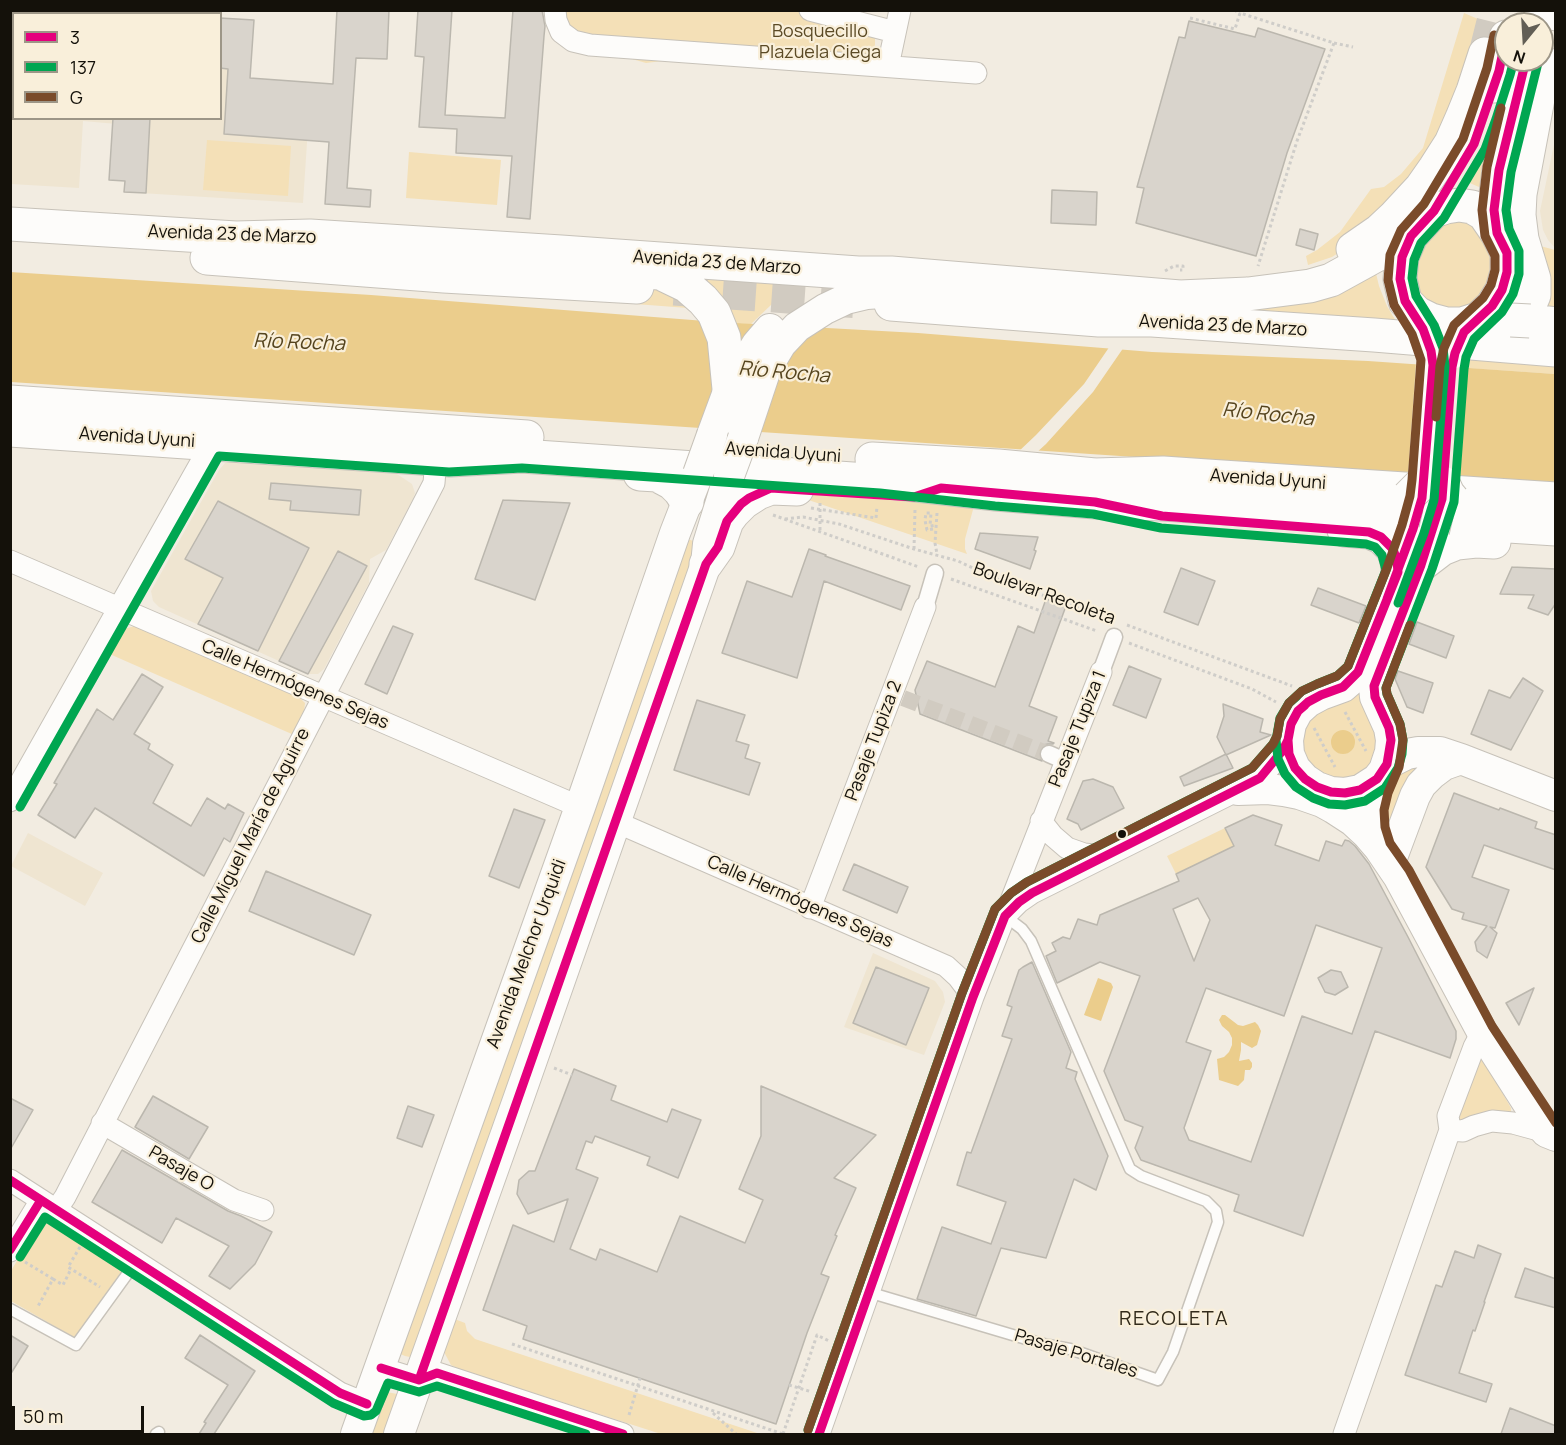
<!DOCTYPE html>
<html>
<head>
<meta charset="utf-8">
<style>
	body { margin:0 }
	#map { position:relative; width:1566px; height:1445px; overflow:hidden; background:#f2ece1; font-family:Manrope,sans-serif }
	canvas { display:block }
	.frame { position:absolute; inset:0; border:12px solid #14110a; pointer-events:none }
	.legend { position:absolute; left:12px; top:12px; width:210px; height:108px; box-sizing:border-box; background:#f9efda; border:2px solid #9d9687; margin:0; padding:8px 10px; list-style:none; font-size:18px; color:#14110a }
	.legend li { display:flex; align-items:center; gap:12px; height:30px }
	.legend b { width:30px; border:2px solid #9d9687 }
	.north { position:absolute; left:1494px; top:12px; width:60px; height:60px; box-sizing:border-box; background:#f9efda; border:2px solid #9d9687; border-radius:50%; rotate:198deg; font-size:16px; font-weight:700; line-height:24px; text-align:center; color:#14110a }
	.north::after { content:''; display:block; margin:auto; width:21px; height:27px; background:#625e55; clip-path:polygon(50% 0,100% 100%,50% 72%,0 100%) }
	.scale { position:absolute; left:12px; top:1406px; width:132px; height:27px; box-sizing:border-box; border:3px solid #14110a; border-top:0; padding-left:8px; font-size:18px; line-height:21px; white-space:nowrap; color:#14110a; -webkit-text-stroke:4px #f9efda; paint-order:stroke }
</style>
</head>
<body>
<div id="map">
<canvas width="1566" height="1445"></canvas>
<div class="frame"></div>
<ul class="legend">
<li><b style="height:8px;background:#e5007d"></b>3</li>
<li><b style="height:8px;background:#00a651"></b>137</li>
<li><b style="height:8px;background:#7a4b2a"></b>G</li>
</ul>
<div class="north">N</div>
<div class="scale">50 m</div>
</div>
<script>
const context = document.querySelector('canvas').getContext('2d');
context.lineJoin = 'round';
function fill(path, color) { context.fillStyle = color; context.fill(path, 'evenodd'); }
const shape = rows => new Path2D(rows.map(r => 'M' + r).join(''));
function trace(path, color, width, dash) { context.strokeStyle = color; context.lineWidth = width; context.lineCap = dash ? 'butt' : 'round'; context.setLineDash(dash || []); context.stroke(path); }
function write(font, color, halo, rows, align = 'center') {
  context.font = font + ' Manrope,sans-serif'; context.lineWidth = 4.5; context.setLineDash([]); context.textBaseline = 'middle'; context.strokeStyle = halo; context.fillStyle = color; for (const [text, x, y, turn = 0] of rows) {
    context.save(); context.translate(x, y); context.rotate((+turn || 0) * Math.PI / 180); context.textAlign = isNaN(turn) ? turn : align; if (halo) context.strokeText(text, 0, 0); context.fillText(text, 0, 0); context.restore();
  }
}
const built = shape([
	[10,11,204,11,203,14,14,14,14,118,220,118,221,18,254,20,250,78,311,82,303,203,124,192,128,125,83,121,79,188,11,184],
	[1555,140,1555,248,1548,240,1543,230,1540,211],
	[233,461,397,474,412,484,415,493,413,499,386,550,370,559,369,583,324,669,318,674,308,674,159,607,153,601,151,591,219,470,225,463],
	[28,833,103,873,85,906,11,866],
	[873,953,935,981,943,992,945,1002,924,1055,844,1027]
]);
const green = shape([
	[558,10,804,11,875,38,875,45,871,53,866,55,662,61,646,63,632,59,598,42,571,34],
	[1464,13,1478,19,1482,25,1476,47,1437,146,1357,241,1332,257,1308,265,1306,256,1317,250,1340,232,1371,189,1384,187,1401,174,1423,148],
	[1508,71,1486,190,1465,181,1476,160,1489,131],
	[207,140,291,146,288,196,203,190],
	[409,152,501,160,497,205,406,198],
	[1470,218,1495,250,1485,295,1465,309,1433,310,1411,283,1413,264,1436,224],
	[1533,244,1555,250,1555,316,1534,313],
	[1374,265,1379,286,1387,306,1397,323,1151,307],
	[683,275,806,280,771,305,751,324,728,323],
	[637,277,701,309,635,304],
	[1469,354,1555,361,1555,374,1467,368],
	[788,493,974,506,965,539,965,549,967,554],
	[684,538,700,543,415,1358,405,1356,398,1353],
	[135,626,300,698,305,703,304,712,294,735,105,652,120,630],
	[1359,685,1381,732,1374,766,1345,783,1313,770,1302,750,1302,738,1308,720],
	[1428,760,1390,835,1382,813,1396,777,1401,770],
	[1225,828,1234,846,1176,874,1167,856],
	[1477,1059,1483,1059,1511,1108,1511,1112,1508,1115,1461,1125,1456,1120],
	[44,1220,52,1220,125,1267,75,1338,11,1301,11,1271,37,1226],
	[452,1318,465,1323,467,1331,475,1339,760,1434,661,1434,462,1370,451,1365,444,1352],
	[387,1392,397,1394,399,1398,387,1434,368,1434]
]);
const water = shape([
	[10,272,371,295,718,322,918,333,1152,352,1368,361,1555,374,1555,485,11,382],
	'1331 742a12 12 0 1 1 24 0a12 12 0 1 1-24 0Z',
	[1098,978,1111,983,1113,987,1101,1021,1084,1015],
	[1222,1015,1225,1015,1238,1025,1243,1026,1255,1022,1258,1025,1261,1031,1257,1045,1252,1048,1241,1042,1241,1050,1239,1061,1249,1059,1252,1063,1252,1067,1250,1070,1245,1070,1244,1080,1238,1086,1219,1080,1217,1059,1224,1057,1229,1052,1232,1045,1232,1038,1229,1032,1222,1026,1219,1020]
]);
const pier = shape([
	[1110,346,1124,347,1093,392,1046,444,1035,454,1017,453,1036,435,1084,384],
	[1416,364,1467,368,1460,478,1408,475]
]);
const building = shape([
	[337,10,389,10,387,59,356,58,347,188,371,190,370,207,325,204,329,142,224,134,228,69,220,68,220,18,254,20,250,78,333,84,337,10],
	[418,10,452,10,445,115,505,118,513,10,542,10,545,26,544,36,530,219,507,217,512,156,456,153,457,129,419,127,424,57,415,56,418,10],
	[1189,21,1255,37,1258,28,1325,49,1287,153,1256,256,1136,223,1144,188,1137,187,1179,37,1185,38,1189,21],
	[113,118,150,118,146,193,124,192,125,181,109,180,113,118],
	[1052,190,1097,192,1096,225,1051,223,1052,190],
	[1300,229,1318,234,1314,250,1296,245,1300,229],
	[271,483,361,490,359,515,290,510,291,501,269,499,271,483],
	[503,500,570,503,535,600,475,579,503,500],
	[218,501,309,548,258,651,198,624,223,578,185,559,218,501],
	[980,533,1038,537,1034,550,1036,551,1030,569,975,549,980,533],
	[809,549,826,555,825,556,910,586,901,610,824,581,797,678,722,653,747,581,792,597,809,549],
	[338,551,367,566,308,674,279,661,338,551],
	[1512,567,1556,569,1556,603,1548,615,1528,608,1534,595,1500,594,1512,567],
	[1181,568,1215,581,1198,625,1164,612,1181,568],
	[1318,588,1366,606,1359,623,1311,605,1318,588],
	[1046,599,1066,606,1029,706,1057,717,1048,741,1054,743,1053,744,1048,744,1043,745,1039,750,1039,756,1042,761,920,714,915,690,927,661,995,687,1018,626,1034,633,1046,599],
	[1417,622,1454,636,1446,658,1409,644,1417,622],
	[393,626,413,634,387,694,365,684,393,626],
	[1129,666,1161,679,1146,718,1113,705,1129,666],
	[1398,671,1433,683,1423,713,1407,707,1395,679,1398,671],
	[142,674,163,687,134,734,150,744,148,749,173,765,153,803,191,826,207,798,225,809,228,804,244,813,230,842,224,838,204,876,95,808,75,838,38,815,57,784,54,783,97,709,113,720,142,674],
	[1523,678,1543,691,1511,750,1471,734,1489,690,1510,698,1523,678],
	[697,700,745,715,736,741,749,745,745,758,760,763,749,795,674,770,697,700],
	[1223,704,1263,719,1260,732,1271,735,1226,755,1217,737,1224,716,1223,704],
	[1226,754,1233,768,1184,786,1180,777,1226,754],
	[1093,779,1113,787,1124,808,1081,830,1078,824,1067,819,1083,781,1093,779],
	[1454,793,1499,810,1500,808,1537,822,1535,828,1556,835,1556,870,1484,845,1472,877,1509,890,1495,928,1490,927,1497,933,1487,958,1477,951,1475,942,1487,926,1462,919,1464,913,1452,909,1426,867,1454,793],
	[514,809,545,820,519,888,489,876,514,809],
	[1253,815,1282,825,1275,845,1319,861,1326,841,1342,846,1345,840,1349,841,1355,846,1369,864,1408,937,1456,1031,1456,1039,1450,1058,1375,1031,1303,1236,1234,1211,1239,1195,1141,1160,1135,1148,1143,1127,1125,1120,1104,1071,1140,976,1100,962,1057,983,1046,956,1056,951,1052,943,1063,937,1070,939,1078,919,1097,925,1100,915,1179,881,1176,874,1234,846,1225,828,1253,815],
	[1198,898,1210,920,1194,961,1173,909,1198,898],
	[1316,925,1382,948,1352,1034,1302,1016,1251,1162,1189,1140,1184,1128,1211,1051,1186,1042,1206,988,1284,1016,1316,925],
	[854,864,908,887,897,913,843,890,854,864],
	[266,871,371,915,354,955,249,911,266,871],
	[1032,962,1071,1052,1066,1068,1077,1072,1075,1079,1108,1156,1096,1190,1074,1179,1046,1258,1001,1248,976,1316,917,1299,942,1227,991,1244,1006,1202,957,1185,967,1152,971,1153,1012,1039,1002,1036,1012,1007,1007,1005,1019,970,1023,967,1032,962],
	[876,967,929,988,906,1045,853,1023,876,967],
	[1331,970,1341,972,1348,987,1335,995,1325,992,1318,978,1331,970],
	[1534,988,1519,1025,1506,1003,1534,988],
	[574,1069,616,1086,611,1100,667,1122,672,1109,701,1120,678,1178,647,1165,650,1157,595,1136,592,1143,586,1141,576,1169,598,1178,570,1249,596,1260,600,1249,657,1272,680,1216,745,1243,763,1200,739,1189,761,1136,761,1086,876,1135,834,1178,856,1188,835,1235,837,1236,821,1274,829,1277,807,1333,776,1424,523,1339,527,1326,483,1310,513,1225,554,1242,568,1199,528,1214,517,1194,519,1180,529,1171,535,1171,574,1069],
	[153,1096,208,1127,189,1159,135,1127,153,1096],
	[10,1098,33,1110,10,1150,10,1098],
	[408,1106,434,1115,422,1147,397,1138,408,1106],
	[122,1150,228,1211,241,1216,272,1232,255,1264,230,1289,209,1276,229,1246,176,1218,162,1243,92,1202,122,1150],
	[1478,1245,1501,1254,1484,1302,1485,1302,1475,1331,1473,1330,1459,1373,1492,1384,1486,1402,1405,1375,1436,1285,1442,1287,1455,1251,1474,1258,1478,1245],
	[1525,1268,1556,1279,1556,1308,1515,1297,1525,1268],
	[10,1335,28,1346,10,1375,10,1335],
	[200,1335,255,1371,214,1434,199,1434,206,1423,204,1422,228,1385,185,1358,200,1335],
	[1510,1408,1556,1426,1556,1434,1501,1434,1510,1408]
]);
const pedestrianTunnel = shape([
	[903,698,1049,754]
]);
const primaryTunnel = shape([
	[1485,54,1496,10],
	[674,289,859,302]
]);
const path = shape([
	[1234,10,1240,13],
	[1190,18,1235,29,1240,13,1334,43,1297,141,1258,266],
	[1334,43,1353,47],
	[1165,271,1174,266,1183,266,1183,270,1180,270],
	[1457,462,1462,376],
	[820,503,820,532],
	[811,508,876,518,877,506],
	[937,513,935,543,937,554],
	[773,515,919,567],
	[785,519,803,517,839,524,914,549,958,561,992,577,1112,620],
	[933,529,927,530,925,520,926,513,931,513,930,526,936,525],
	[914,549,915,509],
	[951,579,1097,631],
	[1127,625,1292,686],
	[1129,643,1252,689,1276,702],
	[1345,712,1366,751],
	[1314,728,1335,767],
	[554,1068,572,1075],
	[80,1247,68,1267,100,1287],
	[25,1262,53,1279,37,1308],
	[53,1279,63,1285,71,1269],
	[512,1344,783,1434],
	[789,1385,812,1392],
	[713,1413,736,1434],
	[629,1415,640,1378],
	[783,1434,817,1335,829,1341]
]);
const service = shape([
	[868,1292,1043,1344,1070,1349,1158,1380,1173,1352,1218,1222,1216,1211,1206,1201,1141,1176,1130,1169,1031,941,1022,929,1005,916],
	[10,1309,76,1345,136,1262],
	[156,1434,159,1432]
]);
const pedestrian = shape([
	[925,607,935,573],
	[1101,672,1114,637],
	[1049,754,1065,761]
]);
const minor = shape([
	[555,10,556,20,561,32,573,41,590,45,976,73],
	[810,10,895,32],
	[888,66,900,10],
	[10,561,580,807],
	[10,801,212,443],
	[1041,821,1053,836,1067,848,1084,854,1103,856],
	[616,822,946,966,958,977,973,997],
	[810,908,925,607],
	[1007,914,1019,902,1032,893,1238,790,1260,778,1277,759,1288,740],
	[102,1123,234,1200,263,1210],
	[1450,1130,1463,1131,1474,1126,1492,1121,1513,1123,1546,1132],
	[10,1180,340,1393,367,1404],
	[56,1210,65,1197,434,483,436,459],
	[10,1251,41,1200],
	[381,1368,419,1380,437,1373,623,1434],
	[819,1434,973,997,1101,672],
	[1344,1434,1450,1130,1448,1116,1474,1047,1482,1032]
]);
const secondary = shape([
	[712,435,729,389,757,344,770,329],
	[743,438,766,369,781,344,797,327,825,309,846,299,867,294,895,292,920,294],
	[1424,481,1433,365,1431,351],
	[1413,529,1398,572,1358,672,1351,680,1343,687,1321,695,1308,702,1298,711,1291,724,1288,740,1289,754,1295,768,1305,779,1317,787,1331,792,1345,793,1360,790,1377,779,1384,770,1390,752,1391,740,1389,728,1375,697,1374,686,1429,543],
	[1387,764,1407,754,1418,752,1440,752,1461,759,1556,796],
	[1384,770,1376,789,1372,809,1373,829,1379,848,1398,876,1482,1032,1546,1132,1556,1136],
	[1238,790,1268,789,1284,791,1299,794,1322,802,1333,808,1353,821,1367,834,1379,848],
	[1390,863,1415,796,1421,785,1432,774,1444,765,1461,759],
	[356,1434,580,807,675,533,696,479],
	[399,1434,519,1097,706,564,708,544,729,476]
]);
const primary = shape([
	[1538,10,1556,14],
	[1494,86,1499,71,1506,37],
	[1459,205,1472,207,1484,214,1497,233,1507,253,1507,272,1502,290,1492,306,1478,319,1462,324,1446,324,1431,320,1417,313,1405,301,1400,279,1402,257,1411,236,1434,211,1446,207,1459,205],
	[10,224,236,238,310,236,561,252,858,273,891,273,1180,297,1248,294,1310,286,1331,280,1411,236],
	[1497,233,1494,210,1499,170,1520,85],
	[1353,249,1379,231,1395,216,1421,188,1435,168,1451,143,1462,118,1473,91,1485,54],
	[207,258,444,276,637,287],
	[640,272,660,273,687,286,703,300,714,313,724,338,729,389],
	[891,304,1099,320,1152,320,1374,335,1556,350],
	[1530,321,1556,324],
	[1501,339,1514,329,1525,316,1534,295,1534,279,1522,239,1519,215,1520,194,1544,67,1541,60],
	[10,402,527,437],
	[10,430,450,460,522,456,881,481,996,494,1095,502,1163,504,1556,529],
	[872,459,998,466,1095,475,1163,473,1207,476,1556,499],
	[640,474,657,475,672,483,680,491,687,502],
	[1344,530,1369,532,1381,537,1393,549,1397,561,1398,572],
	[706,564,718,547,727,521,733,513,744,502,758,493,771,488,797,489],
	[1421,565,1442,549,1457,543,1476,541,1494,542]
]);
const secondaryBridge = shape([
	[1423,329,1431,351],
	[1455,353,1464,332],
	[698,474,712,435],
	[729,476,743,438],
	[1434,531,1438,514]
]);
const primaryBridge = shape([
	[1511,320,1530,321],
	[1443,483,1448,494,1453,500],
	[1408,497,1424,481]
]);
const bus1 = shape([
	[1387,599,1413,529,1422,498,1433,365,1431,351,1423,329,1405,301,1400,279,1402,257,1411,236,1434,211,1474,144,1499,71,1506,37],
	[1305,705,1298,711,1291,724,1288,740,1289,754,1295,768,1305,779,1317,787,1331,792,1345,793,1360,790,1377,779,1387,764,1391,740,1389,728,1375,697,1374,686,1421,565,1442,499,1452,367,1455,353,1464,332,1492,306,1502,290,1507,272,1507,253,1497,233,1494,210,1499,170,1526,60],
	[10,1180,340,1393,367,1404],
	[10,1250,41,1200],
	[381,1368,419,1380,437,1373,623,1434],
	[419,1380,706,564,718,547,727,521,741,504,749,498,771,488,914,497,941,488,1095,502,1162,516,1369,532,1381,537,1393,549,1397,561,1398,572,1358,672,1343,687,1321,695,1308,702,1298,711,1291,724,1288,740,1283,750,1260,778,1032,893,1019,902,1005,916,973,997,819,1434]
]);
const bus2 = shape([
	[1398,603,1424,533,1434,500,1445,366,1443,348,1434,325,1416,296,1412,278,1414,260,1421,243,1444,218,1485,149,1496,119,1510,75,1514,60],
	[1297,696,1289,703,1280,718,1276,740,1278,759,1285,774,1296,787,1313,798,1329,804,1345,805,1365,801,1385,788,1398,768,1402,754,1403,740,1400,724,1387,694,1386,688,1432,569,1454,502,1464,369,1466,357,1474,339,1502,312,1513,294,1519,274,1519,251,1509,229,1506,210,1511,172,1538,63],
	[20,807,219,456,449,472,522,468,880,493,995,506,1093,514,1161,528,1366,544,1375,547,1382,555,1386,570,1348,666,1337,676,1317,684,1302,691,1289,703,1280,719,1277,736,1273,744,1252,768,1027,882,1011,893,995,909,962,993,808,1430],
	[20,1257,45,1217,333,1403,364,1416,371,1415,376,1411,388,1383,419,1392,437,1386,586,1434]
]);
const bus3 = shape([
	[1436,417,1440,366,1444,348,1454,325,1483,298,1491,285,1495,270,1495,256,1485,236,1482,210,1487,167,1501,108],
	[1410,625,1386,688,1387,694,1400,724,1403,740,1399,767,1388,793,1384,810,1385,827,1390,843,1409,870,1492,1026,1556,1123],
	[808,1430,962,993,995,909,1011,893,1027,882,1252,768,1273,744,1277,736,1280,719,1289,703,1302,691,1317,684,1337,676,1348,666,1387,568,1402,525,1410,496,1412,480,1421,360,1412,334,1394,305,1388,280,1390,255,1401,230,1424,204,1463,139,1487,68,1494,35]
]);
const markers = [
	[1122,834,5,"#14110a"]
];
const parkNames = [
	["Bosquecillo",820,32],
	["Plazuela Ciega",820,53]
];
const streetNames = [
	["Avenida 23 de Marzo",232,235,2],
	["Avenida 23 de Marzo",717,263,4],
	["Avenida 23 de Marzo",1223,326,3],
	["Avenida Uyuni",137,438,4],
	["Avenida Uyuni",783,453,4],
	["Avenida Uyuni",1268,480,4],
	["Boulevar Recoleta",1044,594,20],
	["Calle Hermógenes Sejas",295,685,23],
	["Pasaje Tupiza 1",1078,729,-68],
	["Pasaje Tupiza 2",874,741,-69],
	["Calle Miguel María de Aguirre",251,836,-63],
	["Calle Hermógenes Sejas",800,902,24],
	["Avenida Melchor Urquidi",527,954,-70],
	["Pasaje O",181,1169,30],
	["Pasaje Portales",1076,1354,17]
];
const waterNames = [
	["Río Rocha",299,343,2],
	["Río Rocha",784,373,5],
	["Río Rocha",1268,415,6]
];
const neighbourhoodNames = [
	["RECOLETA",1174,1319]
];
fill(built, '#efe5d1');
fill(green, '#f4e0b7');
fill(water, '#ebcd8c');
fill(pier, '#f2ece1');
fill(building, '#d9d4cc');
trace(building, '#bbb7ae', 1.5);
trace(pedestrianTunnel, '#d1cbc1', 16, [16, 8]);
trace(primaryTunnel, '#d1cbc1', 33, [33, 16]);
trace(service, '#c7c2b9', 13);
trace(pedestrian, '#c7c2b9', 19);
trace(minor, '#c7c2b9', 23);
trace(secondary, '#c7c2b9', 32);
trace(primary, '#c7c2b9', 35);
trace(path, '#cfcdc9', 3, [3, 3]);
trace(service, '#fdfcfa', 10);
trace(pedestrian, '#fdfcfa', 16);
trace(minor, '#fdfcfa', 21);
trace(secondary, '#fdfcfa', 30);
trace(primary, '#fdfcfa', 33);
trace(secondaryBridge, '#c7c2b9', 32, []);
trace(primaryBridge, '#c7c2b9', 35, []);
trace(secondaryBridge, '#fdfcfa', 30);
trace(primaryBridge, '#fdfcfa', 33);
trace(bus1, '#e5007d', 9);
trace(bus2, '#00a651', 9);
trace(bus3, '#7a4b2a', 9);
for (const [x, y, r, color] of markers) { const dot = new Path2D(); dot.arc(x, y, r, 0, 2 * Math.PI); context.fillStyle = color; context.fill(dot); trace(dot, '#f9efda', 2); }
write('18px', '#5b4a25', '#f9efda', parkNames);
write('18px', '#14110a', '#f9efda', streetNames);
write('italic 20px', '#55441e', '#f9efda', waterNames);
context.letterSpacing = '1.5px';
write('20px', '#322b1b', '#f9efda', neighbourhoodNames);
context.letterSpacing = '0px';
</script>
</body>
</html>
